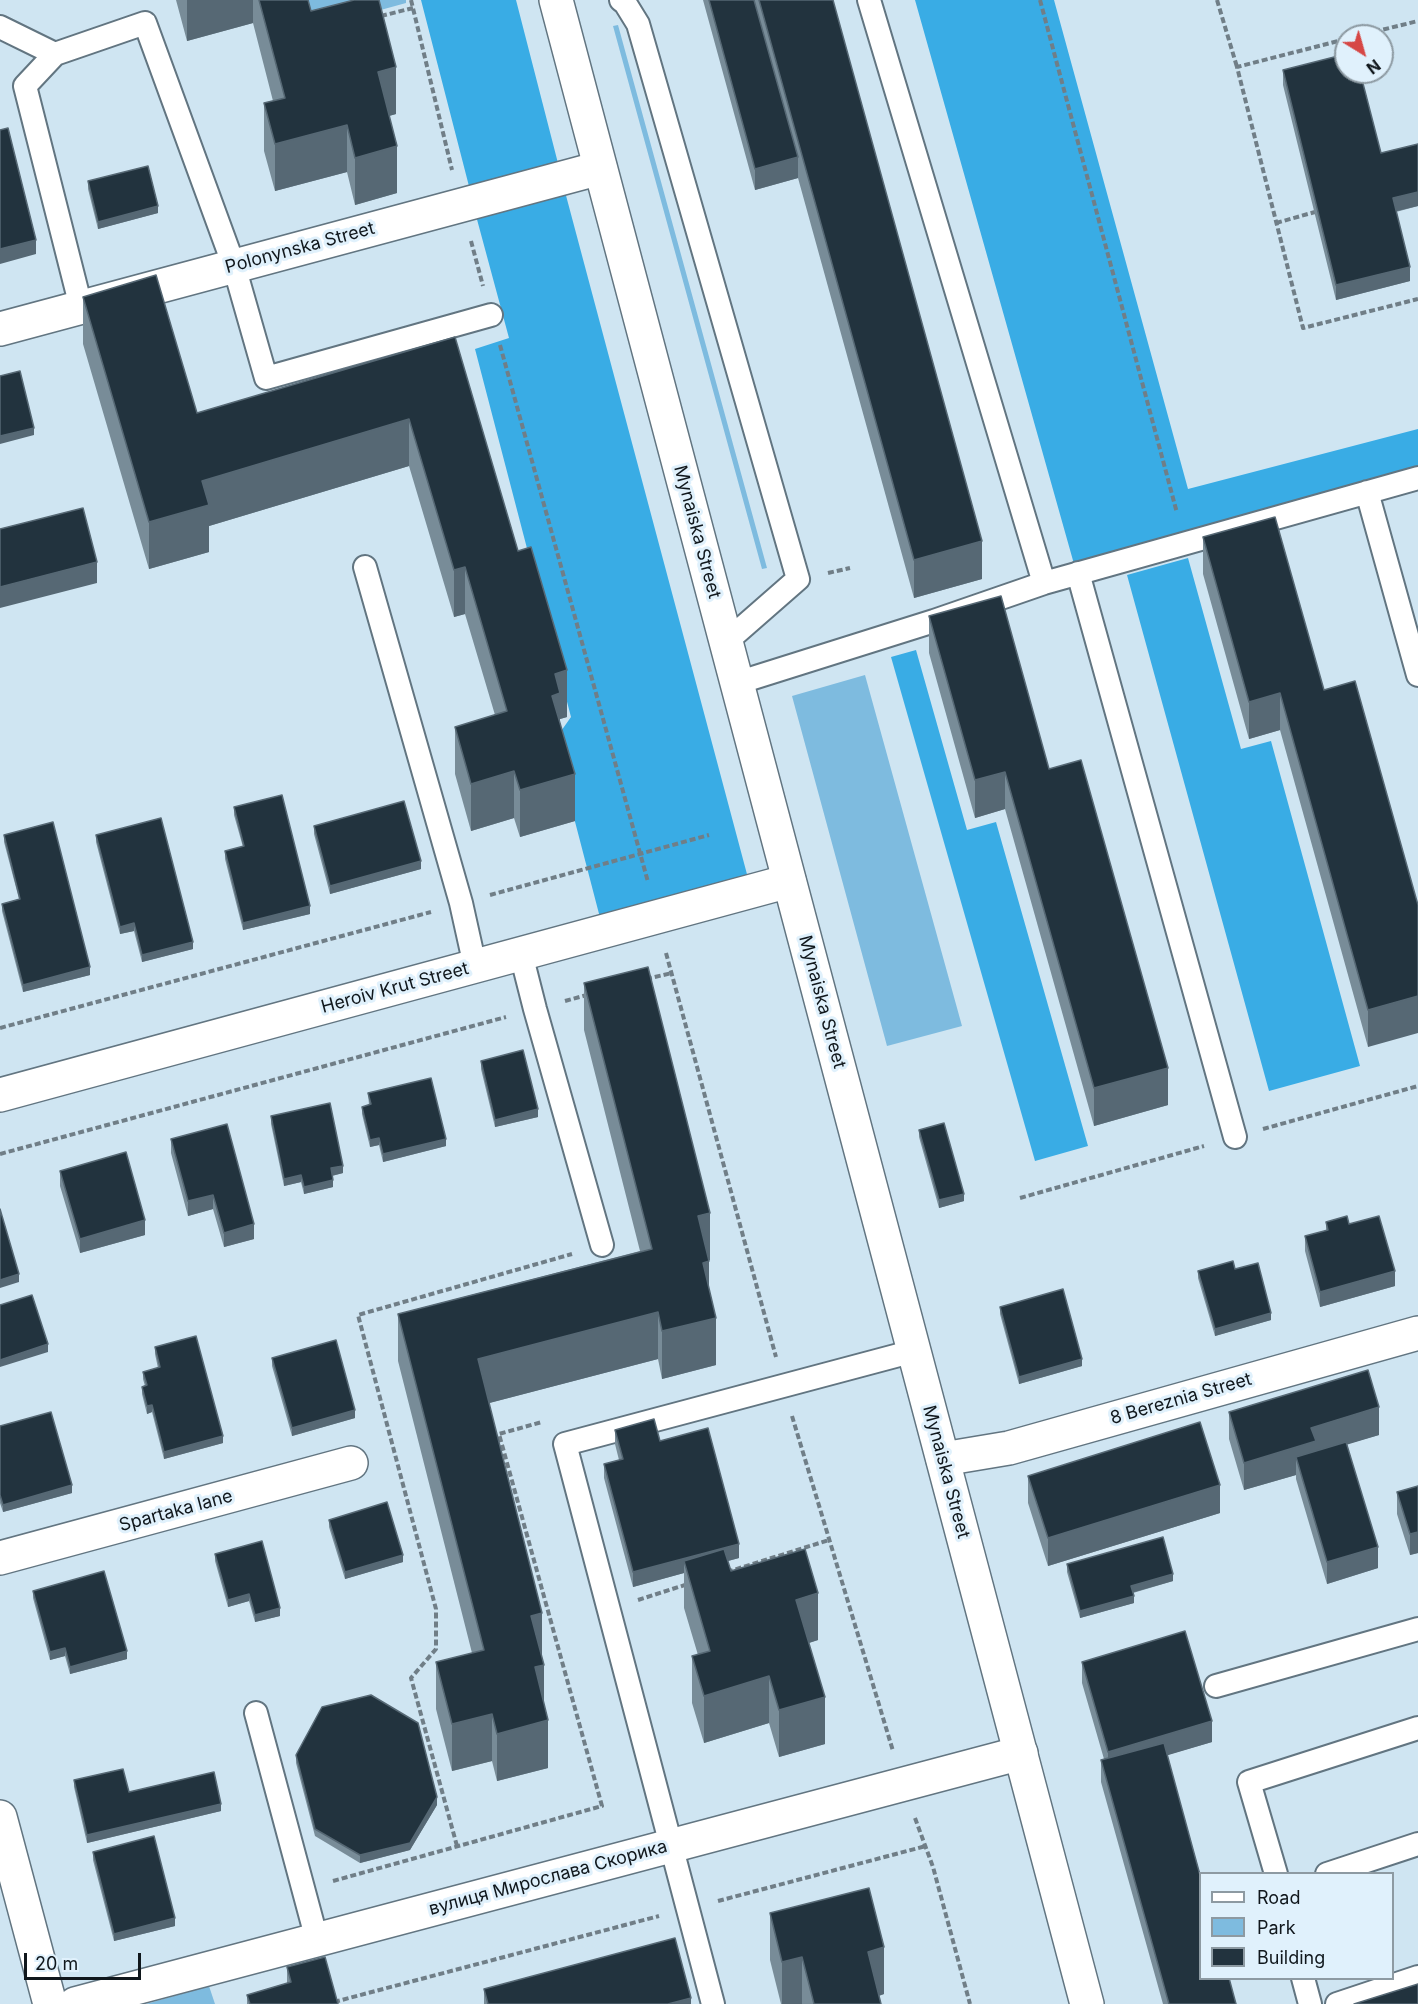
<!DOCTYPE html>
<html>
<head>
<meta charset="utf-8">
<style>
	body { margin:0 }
	#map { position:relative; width:1418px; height:2004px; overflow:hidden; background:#cfe5f2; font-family:Inter,sans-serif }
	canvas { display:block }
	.legend { position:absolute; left:1199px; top:1872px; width:195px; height:108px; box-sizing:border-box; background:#e0f1fc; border:2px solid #8d9aa2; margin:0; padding:8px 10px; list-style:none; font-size:18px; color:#10171c }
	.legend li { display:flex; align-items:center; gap:12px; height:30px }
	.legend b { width:30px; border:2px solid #8d9aa2 }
	.north { position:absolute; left:1334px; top:24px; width:60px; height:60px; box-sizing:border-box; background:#e0f1fc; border:2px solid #8d9aa2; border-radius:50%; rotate:143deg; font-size:16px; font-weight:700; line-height:24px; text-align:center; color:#10171c }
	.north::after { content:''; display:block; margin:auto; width:21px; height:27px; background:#d64745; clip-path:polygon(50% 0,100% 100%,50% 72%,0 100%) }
	.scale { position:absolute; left:24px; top:1953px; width:117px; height:27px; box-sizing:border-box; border:3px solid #10171c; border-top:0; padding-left:8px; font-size:18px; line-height:21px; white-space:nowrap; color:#10171c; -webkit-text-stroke:4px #e0f1fc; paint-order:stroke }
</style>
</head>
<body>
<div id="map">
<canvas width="1418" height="2004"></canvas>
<ul class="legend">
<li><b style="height:8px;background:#fff"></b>Road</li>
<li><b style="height:16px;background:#7ebbdf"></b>Park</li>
<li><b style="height:16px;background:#22333e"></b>Building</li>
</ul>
<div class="north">N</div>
<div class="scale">20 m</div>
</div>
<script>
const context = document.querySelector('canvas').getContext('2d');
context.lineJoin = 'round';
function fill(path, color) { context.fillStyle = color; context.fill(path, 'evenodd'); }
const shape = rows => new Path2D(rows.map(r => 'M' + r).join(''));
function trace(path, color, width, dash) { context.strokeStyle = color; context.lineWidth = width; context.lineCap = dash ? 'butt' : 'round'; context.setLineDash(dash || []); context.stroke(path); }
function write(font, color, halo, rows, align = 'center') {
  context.font = font + ' Inter,sans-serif'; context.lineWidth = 6; context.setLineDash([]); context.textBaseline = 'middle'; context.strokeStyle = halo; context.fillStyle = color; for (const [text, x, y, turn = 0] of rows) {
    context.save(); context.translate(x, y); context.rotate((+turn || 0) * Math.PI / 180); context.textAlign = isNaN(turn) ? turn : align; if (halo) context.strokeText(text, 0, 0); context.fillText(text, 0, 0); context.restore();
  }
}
const green = shape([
	[300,0,406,0,406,3,308,30],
	[618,25,767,568,762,569,613,26],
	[865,675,962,1026,887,1046,792,696],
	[209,1986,215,2004,146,2004]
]);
const forest = shape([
	[421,0,516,0,560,171,471,194],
	[915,0,1054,0,1188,489,1418,429,1418,473,1074,564],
	[564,188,752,893,604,933,554,741,571,717,475,349,509,338,475,212],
	[1188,558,1241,749,1271,741,1360,1066,1269,1091,1127,575],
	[916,650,967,830,996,822,1088,1146,1035,1161,891,657]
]);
const path = shape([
	[411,0,452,170],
	[1040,0,1177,513],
	[1217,0,1237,67],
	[381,16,413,8],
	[1357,36,1418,21],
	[1346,39,1237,67,1303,328,1418,299],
	[1276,223,1315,212],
	[471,241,483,286],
	[500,345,648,882],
	[828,573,850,568],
	[490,895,709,835],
	[666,953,776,1357],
	[646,979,672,973],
	[565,1001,587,995],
	[0,1028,431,912],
	[1263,1129,1418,1086],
	[0,1154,506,1017],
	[1020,1198,1204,1146],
	[792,1416,893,1751],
	[727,1572,829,1540],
	[638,1600,688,1584],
	[915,1818,933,1867,970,2004],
	[457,1846,411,1678,436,1649,436,1609,358,1315,572,1254],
	[333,1881,602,1806,499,1434,542,1422],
	[718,1901,926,1846],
	[334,2002,659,1916]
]);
const lane = shape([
	[621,0,625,3,638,24,798,579,726,642],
	[869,0,1044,583],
	[0,27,55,54],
	[81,307,25,86,55,54,145,23,234,266,266,378,491,315],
	[1367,492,1418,675],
	[365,567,461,903,475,966],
	[1078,573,1235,1137],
	[737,683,934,621,1044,583,1418,478],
	[521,954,535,1009,602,1245],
	[1216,1686,1418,1629],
	[256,1713,317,1940],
	[1276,1874,1249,1782,1418,1728],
	[1327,1874,1418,1844],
	[1303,1978,1310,2004],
	[713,2004,565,1444,914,1351],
	[1337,2004,1418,1977]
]);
const street = shape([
	[0,329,600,168],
	[0,1095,789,881],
	[943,1459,1009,1448,1418,1333],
	[0,1558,351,1463],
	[0,1817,50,2004],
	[75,2004,1021,1753]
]);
const secondary = shape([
	[556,0,1087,2004]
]);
const wall = shape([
	[176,0,308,0,311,11,396,114,389,116,397,193,355,205,347,172,275,191,264,151,264,103,273,101,253,23,187,41],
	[703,0,833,0,982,579,914,598,798,178,755,190],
	[1283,70,1381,153,1418,206,1396,212,1410,281,1336,300,1283,85],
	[88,181,158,213,98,229,88,189],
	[83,297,197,413,455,337,567,717,560,719,560,724,575,821,520,837,514,818,471,831,455,774,455,727,495,715,465,614,454,617,409,466,209,526,209,552,149,569,83,344],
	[1203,537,1324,690,1418,905,1368,1047,1280,730,1249,739,1203,574],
	[929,616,1049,769,1168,1105,1094,1126,1005,809,975,818,929,653],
	[234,807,310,914,243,930,225,859,225,851,243,847,234,815],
	[314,826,421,869,330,894,314,834],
	[4,835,90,975,23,992,2,911,2,904,19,899,4,842],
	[96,835,193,949,142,962,134,931,120,934,96,842],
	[584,983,710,1260,709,1260,709,1290,716,1365,662,1379,658,1359,489,1403,542,1658,544,1703,548,1768,497,1781,492,1761,452,1771,436,1709,436,1662,472,1653,398,1361,398,1314,640,1251,584,1030],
	[481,1061,538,1117,495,1127,481,1069],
	[368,1093,446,1146,383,1162,379,1145,370,1147,362,1114,362,1107,369,1105],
	[271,1116,343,1173,332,1176,333,1187,304,1194,301,1182,284,1186,271,1124],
	[919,1130,964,1201,939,1208,919,1137],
	[171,1139,254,1239,224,1247,213,1209,188,1216,171,1153],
	[60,1171,145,1235,80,1253,60,1186],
	[1326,1222,1349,1224,1395,1286,1320,1307,1305,1251,1305,1236,1326,1231],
	[1235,1269,1271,1320,1215,1336,1198,1278,1198,1271],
	[1000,1307,1082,1366,1019,1384,1000,1314],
	[155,1347,223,1443,164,1459,152,1412,147,1414,142,1394,142,1387,145,1386,143,1379,143,1372,158,1368,155,1354],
	[272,1358,355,1418,292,1436,272,1366],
	[1229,1412,1379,1435,1347,1444,1378,1568,1327,1584,1296,1479,1296,1475,1244,1490,1229,1439],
	[0,1426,72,1493,3,1512,0,1503],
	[615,1430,660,1441,739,1558,728,1561,731,1571,818,1640,809,1643,825,1744,779,1757,769,1723,704,1743,692,1703,692,1656,698,1655,684,1608,684,1573,633,1587,604,1478,604,1464,619,1460,615,1444],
	[1028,1476,1220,1513,1048,1566,1028,1503],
	[1418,1486,1418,1553,1410,1555,1397,1514,1397,1492],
	[329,1520,403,1562,345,1579,329,1527],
	[215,1554,280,1616,255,1622,249,1601,228,1607,215,1561],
	[1067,1564,1173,1581,1133,1593,1134,1603,1080,1618,1067,1572],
	[33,1591,127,1659,70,1674,65,1656,50,1660,33,1598],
	[1082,1662,1212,1742,1167,1755,1236,2004,1163,2004,1101,1782,1101,1760,1104,1759,1082,1683],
	[296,1755,437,1805,410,1850,360,1863,315,1836,296,1763],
	[74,1780,129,1792,221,1811,87,1843,74,1787],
	[93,1852,175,1926,114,1941,93,1860],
	[770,1913,884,1994,879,1996,881,2004,781,2004,770,1960],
	[287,1967,338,2004,247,2004,247,1995,287,1983],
	[484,1989,691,2004,484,2004]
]);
const shadedWall = shape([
	[187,0,253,0,253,23,187,41],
	[396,67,396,114,378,119,378,72],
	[347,125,347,172,275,191,275,144],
	[397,146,397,193,355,205,355,158],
	[798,157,798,178,755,190,755,169],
	[1418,192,1418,206,1393,212,1393,198],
	[158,206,158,213,98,229,98,222],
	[36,240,36,254,0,264,0,249],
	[1410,267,1410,281,1336,300,1336,285],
	[409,419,409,466,209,526,209,552,149,569,149,522,202,481],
	[34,428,34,435,0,444,0,436],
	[982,541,982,579,914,598,914,560],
	[97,562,97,583,0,608,0,587],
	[465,567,465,614,454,617,454,570],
	[567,670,567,717,560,719,560,740,552,696,555,674],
	[1280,693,1280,730,1249,739,1249,702],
	[514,771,514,818,471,831,471,784],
	[1005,772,1005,809,975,818,975,780],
	[575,774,575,821,520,837,520,790],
	[421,861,421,869,330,894,330,886],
	[310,906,310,914,243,930,243,923],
	[134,923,134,931,120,934,120,927],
	[193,942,193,949,142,962,142,955],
	[90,967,90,975,23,992,23,985],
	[1418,996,1418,1033,1368,1047,1368,1010],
	[1168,1068,1168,1105,1094,1126,1094,1088],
	[538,1109,538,1117,495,1127,495,1120],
	[379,1138,379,1145,370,1147,370,1140],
	[446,1139,446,1146,383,1162,383,1154],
	[343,1166,343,1173,331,1176,331,1168],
	[301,1175,301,1182,284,1186,284,1179],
	[333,1180,333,1187,304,1194,304,1187],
	[964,1194,964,1201,939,1208,939,1200],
	[213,1195,213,1209,188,1216,188,1201],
	[710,1213,710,1260,698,1263,698,1216],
	[145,1220,145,1235,80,1253,80,1239],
	[254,1224,254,1239,224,1247,224,1233],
	[709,1261,709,1308,703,1263],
	[1395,1271,1395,1286,1320,1307,1320,1292],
	[19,1274,19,1282,0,1288,0,1280],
	[658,1312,658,1359,478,1406,478,1359],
	[1271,1313,1271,1320,1215,1336,1215,1329],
	[716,1318,716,1365,662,1379,662,1331],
	[48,1344,48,1352,0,1367,0,1360],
	[1082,1359,1082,1366,1019,1384,1019,1377],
	[152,1405,152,1412,147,1414,147,1406],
	[1379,1407,1379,1435,1316,1454,1296,1457,1296,1475,1244,1490,1244,1463,1311,1428],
	[355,1410,355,1418,292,1436,292,1428],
	[223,1436,223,1443,164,1459,164,1452],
	[72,1485,72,1493,3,1512,3,1505],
	[1220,1485,1220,1513,1048,1566,1048,1538],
	[1418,1532,1418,1553,1410,1555,1410,1534],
	[739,1544,739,1558,687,1572,684,1561,684,1573,633,1587,633,1572],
	[1378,1547,1378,1568,1327,1584,1327,1562],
	[403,1555,403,1562,345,1579,345,1572],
	[1173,1574,1173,1581,1131,1593,1131,1586],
	[818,1593,818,1640,796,1647,796,1600],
	[249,1594,249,1601,228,1607,228,1600],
	[1134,1596,1134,1603,1080,1618,1080,1611],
	[280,1608,280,1616,255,1622,255,1615],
	[542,1613,542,1660,531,1616],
	[65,1648,65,1656,50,1660,50,1652],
	[127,1651,127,1659,70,1674,70,1667],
	[544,1665,544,1712,535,1667],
	[769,1676,769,1723,704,1743,704,1696],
	[825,1697,825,1744,779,1757,779,1710],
	[492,1714,492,1761,452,1771,452,1724],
	[548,1720,548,1768,497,1781,497,1734],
	[1212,1721,1212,1742,1108,1773,1108,1752],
	[437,1797,437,1805,410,1850,360,1863,360,1855],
	[221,1804,221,1811,87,1843,87,1835],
	[175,1918,175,1926,114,1941,114,1934],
	[884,1947,884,1994,868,1999,868,1952],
	[802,1957,802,2004,782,2004,782,1962],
	[691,1998,691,2004,668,2004]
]);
const building = shape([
	[259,0,308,0,311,11,354,0,379,0,396,67,378,72,397,146,355,158,347,125,275,144,264,103,285,98,259,0],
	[709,0,754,0,798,157,755,169,709,0],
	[759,0,833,0,982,541,914,560,759,0],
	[1346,54,1346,72,1360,72,1381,153,1418,144,1418,192,1393,198,1410,267,1336,285,1283,70,1346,54],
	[8,128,36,240,0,249,0,130,8,128],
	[148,166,158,206,98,222,88,181,148,166],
	[156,275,197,413,455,337,518,551,531,547,567,670,555,674,560,693,552,696,575,774,520,790,514,771,471,784,455,727,507,711,465,567,454,570,409,419,202,481,209,505,149,522,83,297,156,275],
	[20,371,34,428,0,436,0,376,20,371],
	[83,508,97,562,0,587,0,529,83,508],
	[1275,517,1324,690,1355,681,1418,905,1418,996,1368,1010,1280,693,1249,702,1203,537,1275,517],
	[1001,596,1049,769,1081,760,1168,1068,1094,1088,1005,772,975,780,929,616,1001,596],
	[282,795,310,906,243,923,225,851,244,846,234,807,282,795],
	[404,801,421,861,330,886,314,826,404,801],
	[161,818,193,942,142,955,134,923,120,927,96,835,161,818],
	[53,822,90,967,23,985,2,904,20,899,4,835,53,822],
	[648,967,710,1213,698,1216,709,1261,703,1263,716,1318,662,1331,658,1312,478,1359,542,1613,531,1616,544,1665,535,1667,548,1720,497,1734,492,1714,452,1724,436,1662,484,1650,398,1314,652,1249,584,983,648,967],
	[523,1050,538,1109,495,1120,481,1061,523,1050],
	[431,1078,446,1139,383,1154,379,1138,370,1140,362,1107,371,1104,368,1093,431,1078],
	[330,1103,343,1166,331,1168,333,1180,304,1187,301,1175,284,1179,271,1116,330,1103],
	[944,1123,964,1194,939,1200,919,1130,944,1123],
	[227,1124,254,1224,224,1233,213,1195,188,1201,171,1139,227,1124],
	[126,1152,145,1220,80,1239,60,1171,126,1152],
	[0,1209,19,1274,0,1280,0,1209],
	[1347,1216,1349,1224,1379,1216,1395,1271,1320,1292,1305,1236,1328,1230,1326,1222,1347,1216],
	[1233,1261,1235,1269,1258,1263,1271,1313,1215,1329,1198,1271,1233,1261],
	[1063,1289,1082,1359,1019,1377,1000,1307,1063,1289],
	[32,1295,48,1344,0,1360,0,1305,32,1295],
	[196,1336,223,1436,164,1452,152,1405,147,1406,142,1387,147,1385,143,1372,160,1367,155,1347,196,1336],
	[336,1340,355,1410,292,1428,272,1358,336,1340],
	[1368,1370,1379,1407,1311,1428,1316,1441,1244,1463,1229,1412,1368,1370],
	[51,1412,72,1485,3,1505,0,1495,0,1426,51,1412],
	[654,1419,660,1441,708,1428,739,1544,633,1572,604,1464,623,1459,615,1430,654,1419],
	[1200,1422,1220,1485,1048,1538,1028,1476,1200,1422],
	[1346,1442,1378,1547,1327,1562,1296,1457,1346,1442],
	[1418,1486,1418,1532,1410,1534,1397,1492,1418,1486],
	[387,1502,403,1555,345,1572,329,1520,387,1502],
	[1163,1537,1173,1574,1131,1586,1134,1596,1080,1611,1067,1564,1163,1537],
	[262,1541,280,1608,255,1615,249,1594,228,1600,215,1554,262,1541],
	[724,1549,731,1571,805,1549,818,1593,796,1600,825,1697,779,1710,769,1676,704,1696,692,1656,710,1651,684,1561,724,1549],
	[104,1571,127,1651,70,1667,65,1648,50,1652,33,1591,104,1571],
	[1185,1631,1212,1721,1108,1752,1082,1662,1185,1631],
	[371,1695,418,1723,437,1797,410,1843,360,1855,315,1829,296,1755,322,1707,371,1695],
	[1164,1743,1200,1875,1200,1978,1229,1978,1236,2004,1169,2004,1101,1760,1164,1743],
	[123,1769,129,1792,214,1772,221,1804,87,1835,74,1780,123,1769],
	[154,1836,175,1918,114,1934,93,1852,154,1836],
	[869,1888,884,1947,868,1952,881,2004,814,2004,802,1957,782,1962,770,1913,869,1888],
	[675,1938,691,1998,668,2004,488,2004,484,1989,675,1938],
	[325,1957,338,2004,250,2004,247,1995,291,1982,287,1967,325,1957],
	[1418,1984,1418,2004,1354,2004,1418,1984]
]);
const streetNames = [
	["Polonynska Street",300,248,-15],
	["Mynaiska Street",697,532,75],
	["Heroiv Krut Street",395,988,-15],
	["Mynaiska Street",822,1002,75],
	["8 Bereznia Street",1181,1399,-16],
	["Mynaiska Street",946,1472,75],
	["Spartaka lane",176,1511,-15],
	["вулиця Мирослава Скорика",548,1878,-15]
];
fill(green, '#7ebbdf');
fill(forest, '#39ace5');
trace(lane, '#627581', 26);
trace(street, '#627581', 36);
trace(secondary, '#627581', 36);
trace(path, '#707e87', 4, [6, 3]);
trace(lane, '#fff', 22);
trace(street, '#fff', 33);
trace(secondary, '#fff', 33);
fill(wall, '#788c98');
fill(shadedWall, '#566874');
fill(building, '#22333e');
trace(building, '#566874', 1.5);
write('18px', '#10171c', '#e0f1fc', streetNames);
</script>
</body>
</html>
